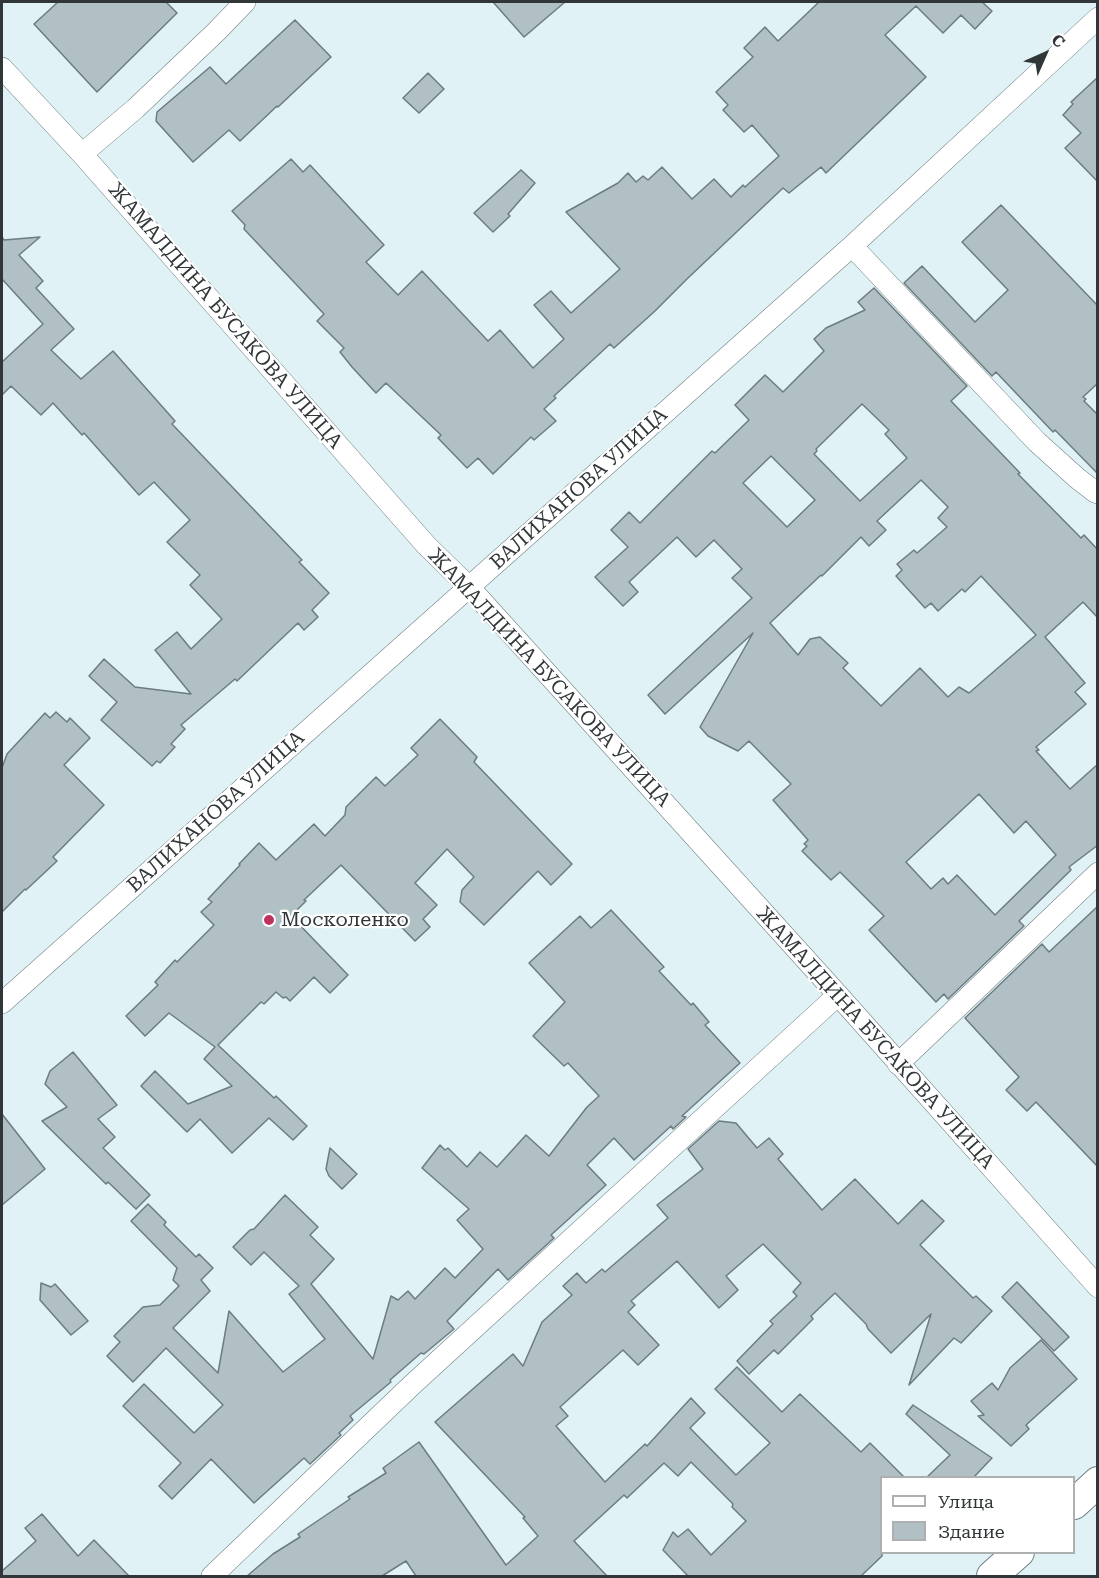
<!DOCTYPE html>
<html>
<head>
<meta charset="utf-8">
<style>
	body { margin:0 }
	#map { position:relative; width:1099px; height:1578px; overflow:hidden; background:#e1f2f6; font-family:"Roboto Serif",serif }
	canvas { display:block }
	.frame { position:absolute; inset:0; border:3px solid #313739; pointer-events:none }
	.legend { position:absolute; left:880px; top:1476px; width:195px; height:78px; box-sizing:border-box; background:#fff; border:2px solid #adafb0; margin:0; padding:8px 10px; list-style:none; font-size:18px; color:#313739 }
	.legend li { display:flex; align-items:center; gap:12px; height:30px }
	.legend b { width:30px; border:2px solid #adafb0 }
	.north { position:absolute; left:1015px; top:24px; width:60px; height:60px; -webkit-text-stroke:4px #fff; paint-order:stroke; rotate:45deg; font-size:16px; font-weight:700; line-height:24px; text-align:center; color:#313739 }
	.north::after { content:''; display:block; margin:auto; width:21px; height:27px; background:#313739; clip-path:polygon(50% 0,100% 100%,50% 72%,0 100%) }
</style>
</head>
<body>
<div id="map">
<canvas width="1099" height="1578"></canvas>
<div class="frame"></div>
<ul class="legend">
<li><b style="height:8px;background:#fff"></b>Улица</li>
<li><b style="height:16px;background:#b0c0c5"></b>Здание</li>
</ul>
<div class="north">С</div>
</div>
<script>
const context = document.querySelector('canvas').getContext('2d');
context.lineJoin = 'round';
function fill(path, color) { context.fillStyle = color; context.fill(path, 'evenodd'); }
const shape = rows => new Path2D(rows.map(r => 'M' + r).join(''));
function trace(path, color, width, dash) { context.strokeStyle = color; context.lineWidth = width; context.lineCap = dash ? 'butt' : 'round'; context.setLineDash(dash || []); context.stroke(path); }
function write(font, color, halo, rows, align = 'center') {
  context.font = font + ' "Roboto Serif",serif'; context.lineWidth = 4.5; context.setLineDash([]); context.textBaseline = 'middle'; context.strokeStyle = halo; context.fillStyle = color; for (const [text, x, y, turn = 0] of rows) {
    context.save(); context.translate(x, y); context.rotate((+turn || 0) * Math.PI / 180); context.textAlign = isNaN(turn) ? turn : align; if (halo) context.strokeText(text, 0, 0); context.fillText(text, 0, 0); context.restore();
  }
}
const building = shape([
	[58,2,166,2,177,13,97,92,34,24,58,2],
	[493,2,565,2,524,37,493,2],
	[819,2,982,2,992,11,975,29,961,15,943,33,916,6,885,35,926,77,826,173,821,167,789,193,783,188,688,278,655,311,614,348,610,344,554,396,556,398,544,409,556,421,534,440,531,437,493,474,478,458,467,468,438,438,441,435,386,383,376,393,352,367,340,352,344,348,317,321,324,314,244,229,245,225,232,211,291,159,303,172,310,165,384,245,366,262,398,295,422,271,488,341,500,330,533,368,564,339,534,305,551,291,571,313,620,269,566,212,618,183,628,173,636,182,643,176,648,180,662,167,692,199,714,179,731,197,743,185,745,187,779,156,752,125,744,132,723,110,728,105,716,92,753,57,744,48,765,27,778,41,819,2],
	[295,20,331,57,278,107,277,106,240,141,229,130,193,162,156,121,157,112,210,67,226,84,295,20],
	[428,73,444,89,419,113,403,98,428,73],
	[1098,77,1098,182,1065,148,1081,133,1063,115,1073,104,1071,102,1098,77],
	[521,170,535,183,508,214,510,216,493,232,474,213,521,170],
	[1001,205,1098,306,1098,383,1083,397,1086,399,1084,401,1098,415,1098,474,1055,430,1053,432,996,372,992,376,904,283,922,266,975,322,1008,290,962,242,1001,205],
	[2,237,4,240,40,237,19,255,43,281,36,288,74,329,51,350,81,379,113,351,175,421,172,424,302,560,299,562,329,593,312,610,318,617,304,630,298,623,237,681,235,679,181,725,185,729,171,744,175,747,160,763,157,761,152,766,101,720,117,702,89,676,104,659,135,687,191,694,155,650,177,632,191,649,222,619,190,585,200,575,167,542,190,520,154,482,139,495,84,433,82,435,53,403,41,415,11,386,2,395,2,362,43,324,2,279,2,237],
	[874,288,967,386,951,401,1020,473,1018,474,1081,538,1084,535,1098,550,1098,618,1083,602,1045,637,1085,683,1075,692,1086,704,1036,747,1039,750,1036,751,1070,789,1098,764,1098,845,1069,867,1071,870,1019,921,1024,926,948,999,944,994,936,1002,869,930,884,916,840,872,831,880,802,851,807,846,804,844,808,840,773,800,791,784,749,741,738,751,708,736,700,727,753,633,665,714,648,695,752,598,732,578,742,569,714,540,696,557,677,537,629,582,638,592,623,606,595,577,628,547,611,530,629,512,640,523,712,451,715,453,749,420,735,405,765,375,783,392,824,351,814,339,826,328,865,310,858,302,874,288],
	[862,404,889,430,885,434,907,458,860,501,814,454,817,451,816,449,862,404],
	[771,456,815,500,787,527,743,483,771,456],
	[921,480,948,507,938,518,947,527,917,553,914,550,897,564,902,570,896,576,925,608,931,603,938,611,962,589,965,592,981,576,1036,635,969,693,959,687,948,697,920,668,881,706,843,668,848,663,820,637,810,639,798,655,770,623,821,575,822,576,861,537,869,546,886,530,877,521,921,480],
	[979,794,1014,833,1026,821,1056,855,995,915,957,875,948,884,943,878,931,889,906,862,979,794],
	[56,712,67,722,70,718,90,738,64,765,104,805,53,857,57,861,26,890,25,889,2,912,2,768,7,754,45,713,50,718,56,712],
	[440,719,477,757,474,762,572,864,551,885,538,871,484,925,460,902,462,890,474,877,447,849,415,883,437,905,423,919,430,927,415,941,341,865,304,900,306,901,291,916,348,975,330,993,314,977,290,1001,286,997,283,998,276,992,264,1004,261,1002,218,1045,274,1098,276,1096,307,1126,293,1140,269,1118,232,1153,200,1119,187,1132,141,1086,155,1071,188,1104,232,1086,204,1059,215,1047,169,1013,145,1036,126,1016,158,985,155,982,175,960,177,962,214,925,201,912,212,902,208,899,240,865,239,864,259,843,276,860,314,824,325,836,345,815,346,807,376,777,385,786,418,755,411,748,440,719],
	[1098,906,1098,1167,1036,1102,1027,1111,1006,1090,1019,1077,965,1018,1042,944,1049,952,1098,906],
	[611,910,664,967,659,971,691,1005,693,1003,709,1022,705,1025,740,1063,682,1116,686,1117,673,1129,671,1126,634,1160,614,1138,587,1165,606,1185,551,1235,554,1238,508,1280,498,1269,447,1321,454,1329,424,1354,421,1353,390,1380,391,1382,350,1416,353,1420,339,1433,341,1435,310,1464,304,1458,254,1503,211,1459,172,1499,159,1486,181,1463,123,1406,144,1384,194,1433,223,1405,166,1348,133,1382,107,1356,120,1342,114,1336,143,1307,160,1305,179,1286,173,1280,177,1268,131,1221,148,1204,166,1222,164,1225,196,1257,199,1254,213,1268,201,1280,210,1291,173,1328,218,1373,229,1311,283,1372,325,1339,289,1294,299,1286,264,1252,251,1265,233,1247,250,1230,254,1229,285,1195,318,1227,310,1235,334,1259,311,1284,373,1359,391,1296,398,1300,408,1291,415,1299,445,1268,455,1278,483,1249,457,1220,469,1209,422,1168,440,1145,445,1150,448,1148,467,1167,480,1152,497,1167,526,1135,549,1156,587,1107,599,1096,568,1063,564,1066,533,1036,565,1002,529,963,580,916,591,928,611,910],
	[73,1052,117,1105,98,1119,115,1137,103,1148,150,1195,136,1209,108,1182,106,1184,42,1121,67,1107,45,1084,50,1071,73,1052],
	[2,1114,45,1169,2,1205,2,1114],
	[719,1121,736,1123,757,1148,769,1138,783,1154,778,1159,822,1210,855,1179,898,1224,922,1200,944,1221,920,1245,973,1298,976,1296,992,1311,961,1343,954,1338,909,1385,931,1314,891,1353,868,1329,866,1324,835,1293,811,1316,813,1319,778,1354,774,1350,749,1374,737,1361,773,1324,770,1321,797,1296,793,1292,801,1283,763,1244,726,1276,738,1290,719,1308,677,1261,631,1301,635,1305,628,1312,659,1345,638,1365,623,1350,560,1407,568,1416,556,1426,605,1482,645,1444,647,1446,691,1398,705,1413,690,1428,736,1475,770,1443,715,1389,737,1367,782,1412,800,1394,861,1452,870,1443,905,1478,882,1478,882,1556,861,1576,688,1576,663,1550,673,1532,678,1537,688,1529,711,1555,746,1521,732,1507,733,1504,691,1462,678,1476,664,1463,627,1498,624,1495,574,1541,607,1576,416,1576,406,1561,382,1576,247,1576,273,1554,300,1537,298,1534,350,1499,348,1497,386,1473,383,1468,419,1442,506,1565,538,1536,523,1518,525,1517,435,1422,513,1354,523,1366,542,1322,572,1295,563,1286,577,1273,586,1283,602,1269,605,1272,668,1218,657,1205,703,1169,688,1149,719,1121],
	[330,1148,357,1174,342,1189,329,1176,326,1169,330,1148],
	[1017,1282,1069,1337,1054,1351,1002,1297,1017,1282],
	[41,1283,51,1287,55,1284,88,1321,71,1335,40,1300,41,1283],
	[1041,1340,1077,1379,1026,1425,1029,1429,1011,1446,978,1416,984,1415,971,1401,992,1383,998,1390,1010,1368,1041,1340],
	[913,1405,992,1458,973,1478,926,1478,950,1455,906,1414,913,1405],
	[42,1514,78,1556,94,1540,129,1576,2,1576,2,1571,36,1541,25,1528,42,1514]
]);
const minor = shape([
	[2,68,82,154,426,545,469,587,838,995,1098,1287],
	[82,154,136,108,216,32,245,2],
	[852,246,1037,442,1077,478,1095,492,1098,493],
	[2,1003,852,246,1098,18],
	[898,1064,1098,873],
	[212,1576,413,1384,838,995]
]);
const secondary = shape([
	[1074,1504,1098,1482],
	[992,1576,1019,1552]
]);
const markers = [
	[269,920,6,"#c0325e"]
];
const streetNames = [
	["ЖАМАЛДИНА БУСАКОВА УЛИЦА",225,316,49],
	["ВАЛИХАНОВА УЛИЦА",579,489,-42],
	["ЖАМАЛДИНА БУСАКОВА УЛИЦА",549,678,47],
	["ВАЛИХАНОВА УЛИЦА",216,812,-42],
	["ЖАМАЛДИНА БУСАКОВА УЛИЦА",875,1038,48]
];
const poiNames = [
	["Москоленко",281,920]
];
fill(building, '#b0c0c5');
trace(building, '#6d7c80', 1.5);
trace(minor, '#718084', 22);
trace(secondary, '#718084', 32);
trace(minor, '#fff', 21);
trace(secondary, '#fff', 30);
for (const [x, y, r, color] of markers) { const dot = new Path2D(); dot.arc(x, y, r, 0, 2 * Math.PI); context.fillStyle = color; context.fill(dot); trace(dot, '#fff', 2); }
write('20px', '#313739', '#fff', streetNames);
write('20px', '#313739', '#fff', poiNames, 'left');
</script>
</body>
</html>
